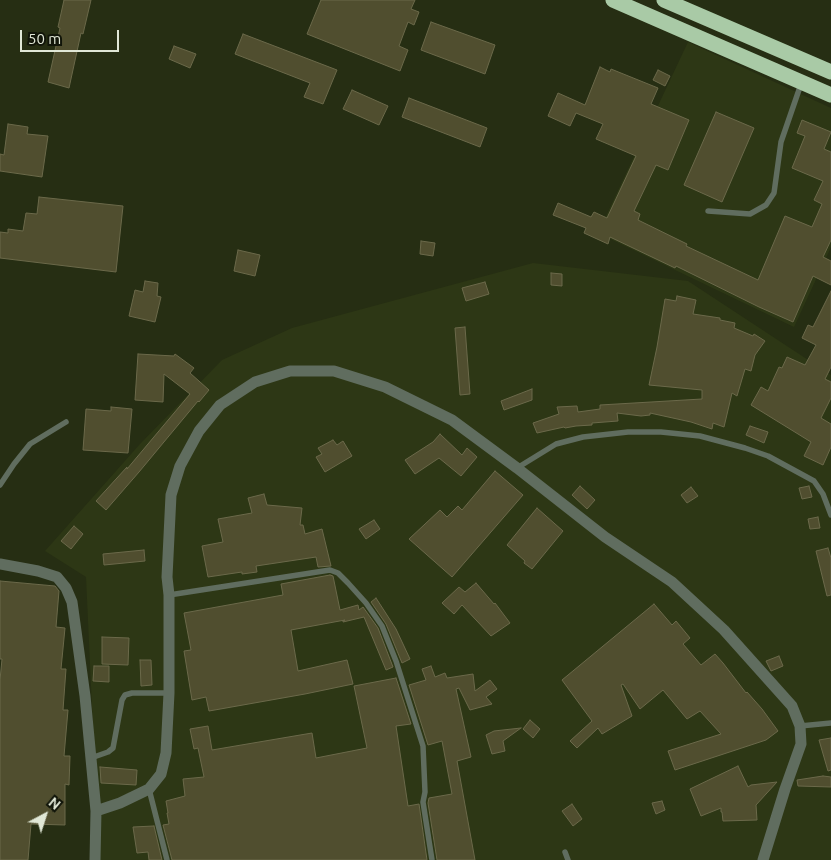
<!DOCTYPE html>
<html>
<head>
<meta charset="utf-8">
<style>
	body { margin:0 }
	#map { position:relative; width:831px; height:860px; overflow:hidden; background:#262e13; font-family:Ubuntu,sans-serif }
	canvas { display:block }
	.north { position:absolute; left:20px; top:790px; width:50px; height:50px; -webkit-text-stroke:4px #111509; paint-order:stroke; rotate:40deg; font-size:14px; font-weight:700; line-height:20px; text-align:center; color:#e0e7d6 }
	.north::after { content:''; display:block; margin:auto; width:18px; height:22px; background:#e0e7d6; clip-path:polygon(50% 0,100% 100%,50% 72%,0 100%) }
	.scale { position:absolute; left:20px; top:30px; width:99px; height:22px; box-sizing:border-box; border:2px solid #e0e7d6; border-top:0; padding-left:6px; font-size:15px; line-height:18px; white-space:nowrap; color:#e0e7d6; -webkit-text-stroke:4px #111509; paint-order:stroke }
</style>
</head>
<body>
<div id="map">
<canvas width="831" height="860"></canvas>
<div class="north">N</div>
<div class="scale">50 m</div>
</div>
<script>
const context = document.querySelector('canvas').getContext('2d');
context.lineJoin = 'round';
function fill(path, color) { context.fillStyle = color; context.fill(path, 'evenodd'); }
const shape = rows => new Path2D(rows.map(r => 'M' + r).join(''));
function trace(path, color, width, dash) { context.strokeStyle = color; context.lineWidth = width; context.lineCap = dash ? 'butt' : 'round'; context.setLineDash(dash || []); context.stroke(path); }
const built = shape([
	[688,42,831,108,831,247,794,327,598,233],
	[533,263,688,281,831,375,831,860,99,860,86,577,45,551,140,444,222,360,292,328]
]);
const building = shape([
	[64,0,91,0,83,34,81,33,69,88,48,82,60,28,58,27,64,0],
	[321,0,415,0,411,9,419,12,414,25,408,22,399,46,408,50,400,71,307,34,321,0],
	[431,22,495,45,485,74,421,50,431,22],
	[243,34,337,70,323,104,304,97,310,83,235,54,243,34],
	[174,46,196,54,190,68,169,59,174,46],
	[600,67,610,72,611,69,658,88,651,104,689,120,668,170,656,165,634,211,640,214,638,220,687,244,686,246,758,280,785,216,812,227,822,204,814,200,823,181,792,168,805,136,797,133,802,120,831,132,824,149,831,152,831,240,823,257,831,261,831,285,813,276,793,322,759,307,676,266,675,268,610,237,608,244,584,233,586,228,553,215,558,203,591,217,594,212,607,218,636,156,596,139,603,124,576,113,570,126,548,116,558,93,585,105,600,67],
	[658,70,670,76,665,86,653,80,658,70],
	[352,90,388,106,379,125,343,109,352,90],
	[409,98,487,128,480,147,402,117,409,98],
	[716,112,754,128,722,202,684,185,716,112],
	[8,124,28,127,27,134,48,136,42,177,0,171,0,154,4,155,8,124],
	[39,197,123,206,116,272,0,258,0,232,8,233,8,229,23,231,26,213,37,214,39,197],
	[421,241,435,243,433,256,420,254,421,241],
	[238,250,260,255,255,276,234,271,238,250],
	[551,273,562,274,562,286,551,285,551,273],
	[145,281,158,283,157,296,161,297,155,322,129,316,135,290,143,292,145,281],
	[485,282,489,294,466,301,462,288,485,282],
	[831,291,831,367,825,379,831,382,831,398,821,418,831,424,831,447,823,465,804,456,811,442,751,405,761,387,768,391,779,367,782,368,787,357,805,365,816,345,802,338,808,325,813,327,831,291],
	[677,296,696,300,693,314,720,318,720,320,735,323,734,328,753,336,754,334,765,341,755,355,751,371,745,369,737,396,732,393,724,427,713,423,712,429,691,422,650,413,650,415,641,416,617,413,618,421,592,423,592,425,576,426,565,428,564,427,537,433,533,423,559,414,557,407,577,406,578,412,600,409,600,405,702,399,702,390,649,385,657,347,665,299,676,301,677,296],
	[465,327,470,394,460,395,455,328,465,327],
	[138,354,174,356,175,354,194,368,190,373,209,390,199,402,198,401,139,472,106,510,96,501,127,467,127,469,190,394,164,374,163,402,135,400,138,354],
	[532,389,532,400,504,410,501,401,532,389],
	[111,407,132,409,128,453,83,450,86,409,111,411,111,407],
	[750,426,768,432,764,443,746,435,750,426],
	[440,434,462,455,467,448,477,457,461,476,439,458,415,474,405,460,433,442,440,434],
	[333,440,337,445,343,441,352,456,325,472,316,457,322,454,318,448,333,440],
	[495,471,523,495,452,577,409,539,440,510,447,517,458,506,462,510,495,471],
	[580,486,595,500,587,509,572,495,580,486],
	[809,486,812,497,802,499,799,488,809,486],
	[691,487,698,496,687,503,681,495,691,487],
	[264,494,267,505,302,508,300,525,303,525,305,534,322,529,331,566,318,567,316,557,256,566,257,572,242,574,242,572,208,577,202,546,223,542,218,519,252,513,248,498,264,494],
	[537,508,563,531,532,569,524,563,525,561,507,545,537,508],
	[818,517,820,528,810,529,808,519,818,517],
	[374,520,380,529,366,539,359,529,374,520],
	[74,526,83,534,71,549,61,541,74,526],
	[828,548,831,558,831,595,827,596,816,551,828,548],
	[144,550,145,561,104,565,103,554,144,550],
	[330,575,333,576,340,610,358,605,359,610,363,607,378,628,393,667,386,670,364,617,343,622,343,621,345,620,291,630,298,671,347,660,353,684,305,694,209,711,206,697,192,700,184,651,191,650,184,613,283,595,281,584,330,575],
	[0,581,55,586,59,591,56,627,65,628,61,669,66,669,63,710,68,710,64,756,70,756,69,785,65,784,65,825,31,824,28,860,0,860,0,680,2,659,0,659,0,581],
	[476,583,494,604,495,603,510,623,491,636,462,605,454,614,442,603,459,587,465,592,476,583],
	[376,598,396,629,410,659,402,663,386,624,371,602,376,598],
	[654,604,672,625,676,621,690,638,683,644,701,665,715,654,723,663,746,693,747,692,762,709,778,731,766,740,675,770,668,751,721,734,700,711,687,719,663,690,640,709,623,684,621,685,632,716,602,734,598,728,577,748,570,741,592,721,562,680,654,604],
	[102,637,129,638,128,665,102,664,102,637],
	[779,656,783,666,771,671,766,661,779,656],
	[140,660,151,660,152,685,141,686,140,660],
	[94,666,109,666,109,682,93,681,94,666],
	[431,666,435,677,445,673,447,678,473,674,475,691,490,680,497,689,486,697,492,704,470,710,459,688,456,689,471,757,457,761,475,860,437,860,428,803,429,798,452,794,442,741,428,745,409,685,426,680,422,669,431,666],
	[396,678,411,724,396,726,408,806,419,804,427,860,172,860,163,825,169,824,167,813,168,813,166,801,185,796,183,779,204,777,198,748,194,749,190,729,208,726,212,750,312,733,316,758,367,748,354,686,396,678],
	[530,720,540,729,533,738,523,729,530,720],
	[521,728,503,741,505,751,492,754,486,735,494,731,521,728],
	[831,738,831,770,828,771,819,740,831,738],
	[738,766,748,787,751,785,777,782,756,805,757,820,723,821,722,812,721,812,721,808,701,816,690,789,738,766],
	[100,767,137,770,136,785,101,783,100,767],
	[823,776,831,777,831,787,798,786,797,780,823,776],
	[662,801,665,810,656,814,652,803,662,801],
	[572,804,582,819,573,826,562,811,572,804],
	[154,826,162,860,149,860,148,852,137,853,133,827,154,826]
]);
const lane = shape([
	[708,211,750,214,766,205,774,193,781,142,801,84],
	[517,468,556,444,583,437,628,432,661,432,700,436,745,448,768,456,814,481,823,494,831,515],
	[0,485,14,464,30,444,66,422],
	[169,595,330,570,338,573,348,583,366,603,382,626,396,661,423,746,425,792,423,802,432,860],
	[800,726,831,723],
	[91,758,108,752,113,748,122,700,125,695,132,693,169,693],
	[149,789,167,860],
	[565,852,568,860]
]);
const street = shape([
	[0,564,38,571,57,577,66,588,72,602,85,696,96,811,95,860],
	[96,811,120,803,149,789,161,774,166,753,169,693,169,595,167,577,171,495,180,466,199,431,220,405,255,382,290,371,334,371,385,387,452,420,517,468,605,537,672,582,724,630,792,706,800,726,801,744,785,789,763,860]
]);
const highway = shape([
	[613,0,831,95],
	[664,0,831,72]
]);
fill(built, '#2d3715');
fill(building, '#504e2f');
trace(building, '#6b694a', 1);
trace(lane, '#606d5f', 5.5);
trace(street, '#606d5f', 11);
trace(highway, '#a9caa6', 15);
</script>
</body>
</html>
